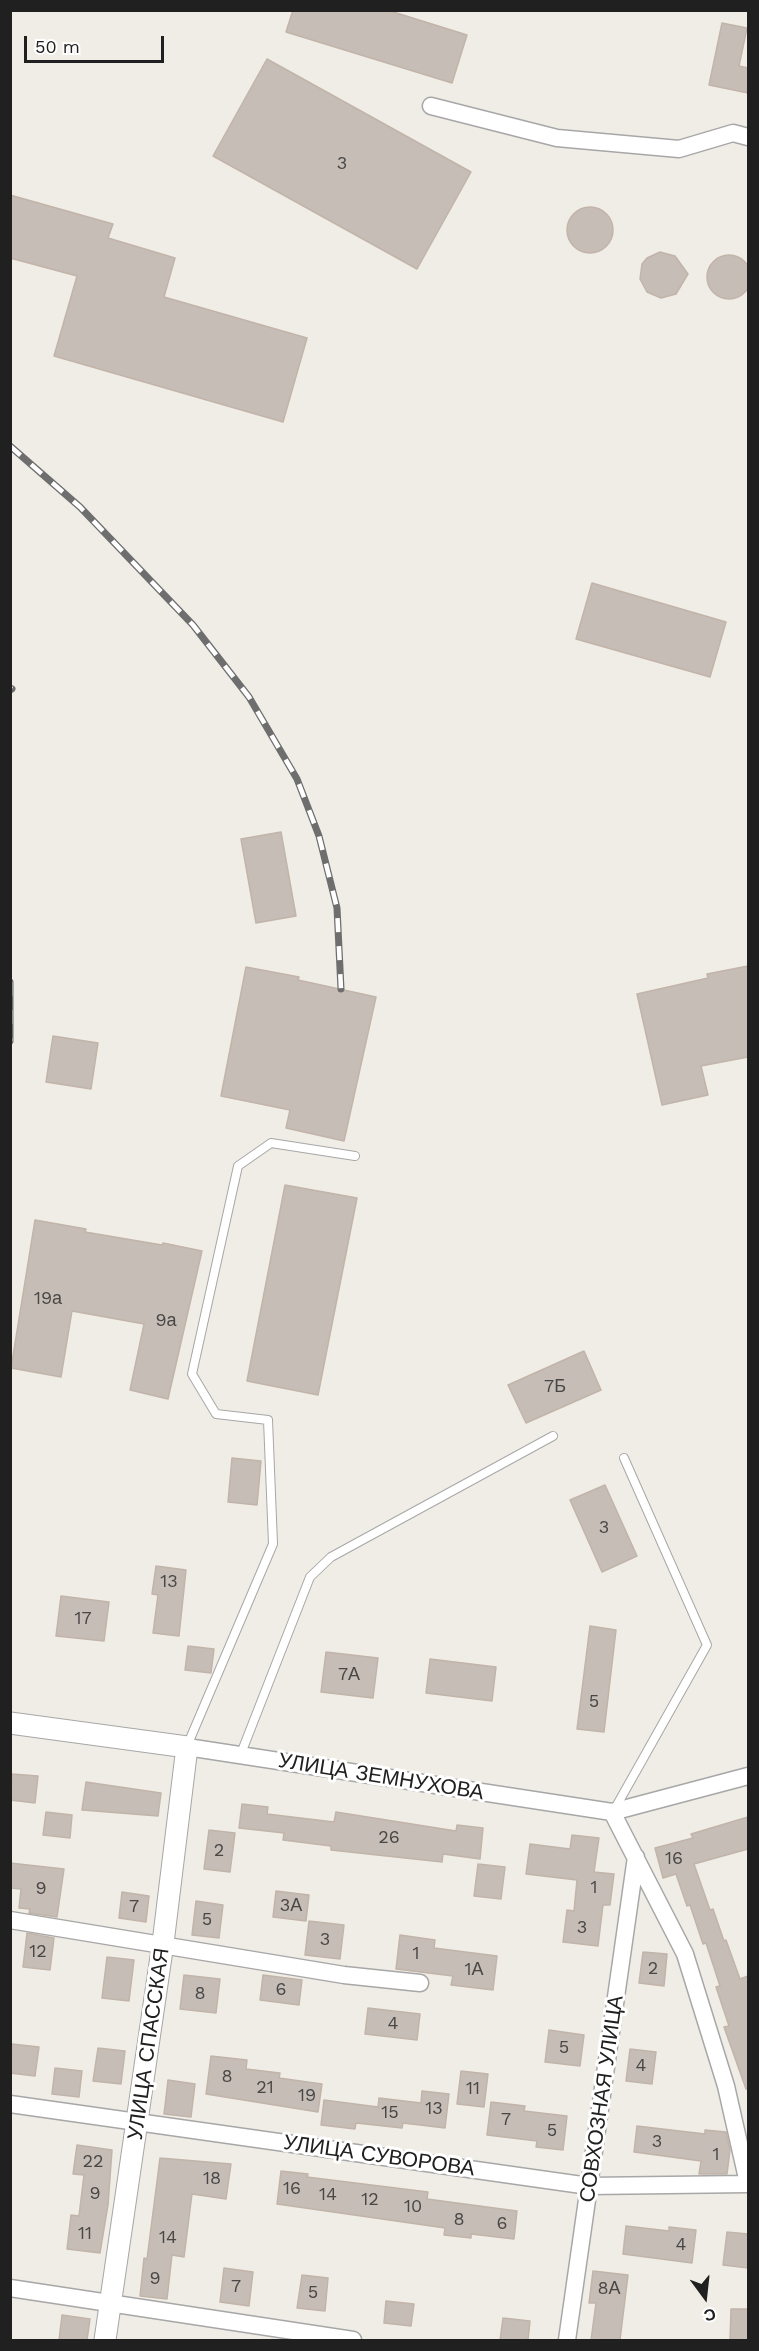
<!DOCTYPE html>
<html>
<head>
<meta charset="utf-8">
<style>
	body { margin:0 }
	#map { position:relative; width:759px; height:2351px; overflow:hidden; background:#f0ede6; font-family:"Work Sans",sans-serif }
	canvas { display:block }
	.frame { position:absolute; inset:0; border:12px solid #202020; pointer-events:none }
	.north { position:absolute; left:675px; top:2267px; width:60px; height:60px; -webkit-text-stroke:4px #fff; paint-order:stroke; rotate:165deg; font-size:16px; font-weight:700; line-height:24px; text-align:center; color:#202020 }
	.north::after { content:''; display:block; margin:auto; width:21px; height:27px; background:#202020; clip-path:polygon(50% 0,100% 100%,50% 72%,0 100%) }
	.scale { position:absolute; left:24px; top:36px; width:140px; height:27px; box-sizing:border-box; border:3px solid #202020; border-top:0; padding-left:8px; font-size:18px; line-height:21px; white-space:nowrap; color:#202020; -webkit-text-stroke:4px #fff; paint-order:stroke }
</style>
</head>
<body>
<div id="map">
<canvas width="759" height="2351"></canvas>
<div class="frame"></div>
<div class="north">С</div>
<div class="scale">50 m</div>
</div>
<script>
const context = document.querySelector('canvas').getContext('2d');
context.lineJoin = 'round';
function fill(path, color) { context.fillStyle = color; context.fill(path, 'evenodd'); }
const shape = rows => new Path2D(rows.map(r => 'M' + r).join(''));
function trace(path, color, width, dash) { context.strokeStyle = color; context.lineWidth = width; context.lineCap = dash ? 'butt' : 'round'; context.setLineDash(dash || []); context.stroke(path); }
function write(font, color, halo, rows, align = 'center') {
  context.font = font + ' "Work Sans",sans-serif'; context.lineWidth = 6; context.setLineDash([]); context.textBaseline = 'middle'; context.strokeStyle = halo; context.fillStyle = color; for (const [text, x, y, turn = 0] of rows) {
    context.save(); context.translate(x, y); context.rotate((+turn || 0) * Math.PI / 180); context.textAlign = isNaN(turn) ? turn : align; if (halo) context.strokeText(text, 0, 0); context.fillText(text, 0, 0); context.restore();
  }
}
const building = shape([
	[293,10,387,10,467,35,452,83,286,32,293,10],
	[722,23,747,28,739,66,748,68,748,93,709,85,722,23],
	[267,59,471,172,417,269,213,156,267,59],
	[10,195,113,224,108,238,175,258,164,297,307,338,283,422,54,356,77,276,10,258,10,195],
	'567 230a23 23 0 1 1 46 0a23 23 0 1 1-46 0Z',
	[660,252,675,256,688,274,676,294,661,298,647,292,640,279,642,264,647,258,660,252],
	'707 277a22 22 0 1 1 44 0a22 22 0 1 1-44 0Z',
	[592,583,726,622,710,677,576,639,592,583],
	[281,832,296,916,256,923,241,839,281,832],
	[748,966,748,1057,701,1066,708,1095,662,1105,637,994,708,978,707,974,748,966],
	[246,967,299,977,298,980,376,997,344,1141,286,1128,290,1110,221,1096,246,967],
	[53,1036,98,1043,91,1089,46,1082,53,1036],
	[285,1185,357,1198,318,1395,247,1381,285,1185],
	[35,1220,86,1229,85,1232,162,1245,163,1243,202,1251,168,1399,130,1390,144,1324,72,1311,61,1377,11,1368,35,1220],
	[584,1351,601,1390,526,1423,508,1385,584,1351],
	[232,1458,261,1461,257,1505,228,1502,232,1458],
	[605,1485,637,1556,602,1572,570,1500,605,1485],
	[156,1566,186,1570,179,1636,153,1633,158,1595,152,1594,156,1566],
	[61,1596,109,1602,104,1641,56,1636,61,1596],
	[590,1626,616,1630,604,1732,577,1729,590,1626],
	[188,1646,214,1649,211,1673,185,1670,188,1646],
	[326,1652,378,1658,373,1698,321,1692,326,1652],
	[430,1659,496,1667,492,1701,426,1693,430,1659],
	[12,1774,38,1776,35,1803,10,1800,12,1774],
	[86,1782,161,1793,158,1816,82,1810,86,1782],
	[242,1804,268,1807,267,1814,334,1822,336,1812,456,1831,457,1825,483,1828,480,1859,443,1854,442,1862,331,1850,331,1846,283,1840,284,1833,239,1828,242,1804],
	[46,1812,72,1815,70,1838,43,1835,46,1812],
	[748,1817,748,1849,694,1864,710,1910,713,1909,724,1941,726,1940,740,1979,748,1976,748,2089,746,2089,724,2027,729,2026,716,1987,720,1986,706,1943,703,1944,690,1905,687,1906,676,1874,663,1878,655,1848,693,1838,691,1834,748,1817],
	[209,1830,235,1833,230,1872,204,1869,209,1830],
	[572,1835,599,1838,594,1872,614,1874,610,1905,603,1905,598,1946,563,1942,567,1910,574,1911,577,1880,526,1874,530,1844,570,1849,572,1835],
	[10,1863,64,1869,57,1917,29,1913,30,1909,19,1908,21,1889,10,1888,10,1863],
	[478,1864,505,1867,501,1899,474,1896,478,1864],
	[276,1891,309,1895,306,1921,273,1917,276,1891],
	[122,1892,149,1896,146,1922,119,1918,122,1892],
	[196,1901,223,1905,219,1938,192,1935,196,1901],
	[309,1921,344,1925,340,1959,305,1955,309,1921],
	[27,1933,54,1938,50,1970,23,1967,27,1933],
	[400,1935,435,1940,434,1948,497,1956,493,1990,451,1985,453,1976,396,1969,400,1935],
	[643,1952,667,1954,664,1986,639,1983,643,1952],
	[107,1957,134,1960,129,2001,102,1998,107,1957],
	[184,1975,220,1979,216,2013,180,2009,184,1975],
	[263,1975,302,1980,299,2005,260,2000,263,1975],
	[368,2008,420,2014,417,2040,365,2034,368,2008],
	[549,2030,584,2035,580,2066,545,2062,549,2030],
	[12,2044,39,2047,35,2076,10,2073,12,2044],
	[98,2048,125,2051,121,2084,93,2081,98,2048],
	[630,2049,656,2052,652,2084,626,2081,630,2049],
	[211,2056,247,2060,246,2069,280,2073,279,2078,322,2084,318,2112,206,2094,211,2056],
	[55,2068,82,2071,79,2097,52,2094,55,2068],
	[461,2071,488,2074,484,2107,457,2104,461,2071],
	[168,2080,195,2084,191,2117,164,2114,168,2080],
	[422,2091,449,2094,445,2128,403,2123,402,2128,356,2123,355,2129,321,2125,324,2100,378,2107,379,2098,421,2103,422,2091],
	[491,2102,525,2106,524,2111,567,2116,563,2150,536,2147,537,2141,487,2135,491,2102],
	[637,2126,705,2134,705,2130,726,2132,730,2150,727,2174,699,2174,701,2161,634,2152,637,2126],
	[77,2145,112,2150,108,2205,100,2253,67,2249,71,2215,79,2216,84,2175,73,2174,77,2145],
	[160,2158,231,2164,226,2199,192,2194,184,2257,172,2255,167,2299,140,2296,144,2258,147,2259,160,2158],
	[281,2171,308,2174,307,2177,428,2192,427,2199,517,2211,514,2239,471,2234,471,2238,444,2235,445,2228,277,2204,281,2171],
	[626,2226,669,2231,669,2227,696,2230,692,2263,623,2254,626,2226],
	[727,2232,748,2234,748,2268,723,2265,727,2232],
	[224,2268,253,2272,249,2306,220,2302,224,2268],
	[593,2271,628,2275,620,2340,591,2340,596,2303,589,2303,593,2271],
	[302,2275,328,2278,325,2311,297,2308,302,2275],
	[386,2301,414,2304,411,2326,384,2323,386,2301],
	[731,2309,748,2309,748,2340,730,2340,731,2309],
	[62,2315,90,2319,87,2340,59,2340,62,2315],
	[503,2318,530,2321,528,2340,500,2340,503,2318]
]);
const service = shape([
	[187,1746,273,1544,268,1420,216,1414,192,1374,238,1166,271,1143,355,1156],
	[240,1756,310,1577,331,1557,553,1436],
	[613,1812,707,1645,624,1458]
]);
const minor = shape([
	[431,106,557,138,679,149,733,133,748,137],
	[187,1747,612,1812,748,1776],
	[612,1812,685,1954,726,2086,748,2183],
	[10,1920,344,1975,420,1983],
	[10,2104,589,2186,748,2184],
	[10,2288,353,2340],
	[567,2340,636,1857]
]);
const tertiary = shape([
	[10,1723,187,1747,163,1943,105,2340]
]);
const rail = shape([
	[10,446,80,507,193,625,249,697,297,779,319,836,337,908,341,989],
	[10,688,12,689],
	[10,982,10,1041]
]);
const numberNames = [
	["3",342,164],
	["19а",48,1299],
	["9а",166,1321],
	["7Б",555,1387],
	["3",604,1528],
	["13",169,1582],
	["17",83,1619],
	["7А",349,1675],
	["5",594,1702],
	["26",389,1838],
	["2",219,1851],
	["16",674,1859],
	["1",594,1888],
	["9",41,1889],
	["3А",291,1906],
	["7",134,1907],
	["5",207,1920],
	["3",582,1928],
	["3",325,1940],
	["12",38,1952],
	["1",416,1954],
	["2",653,1969],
	["1А",474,1970],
	["6",281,1990],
	["8",200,1994],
	["4",393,2024],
	["5",564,2048],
	["4",641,2066],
	["8",227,2077],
	["21",265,2088],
	["11",473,2089],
	["19",307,2096],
	["13",434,2109],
	["15",390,2113],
	["7",506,2120],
	["5",552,2131],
	["3",657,2142],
	["1",716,2155],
	["22",93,2162],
	["18",212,2179],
	["16",292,2189],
	["9",95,2194],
	["14",328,2195],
	["12",370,2200],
	["10",413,2207],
	["8",459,2220],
	["6",502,2224],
	["11",85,2234],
	["14",168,2238],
	["4",681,2245],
	["9",155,2279],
	["7",236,2287],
	["8А",609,2289],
	["5",313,2293]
];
const streetNames = [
	["УЛИЦА ЗЕМНУХОВА",381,1777,9],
	["УЛИЦА СПАССКАЯ",149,2044,-82],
	["СОВХОЗНАЯ УЛИЦА",602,2099,-82],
	["УЛИЦА СУВОРОВА",379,2156,8]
];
fill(building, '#c5bdb6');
trace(building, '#c2b4a9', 1.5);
trace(service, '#a7a7a7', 10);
trace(minor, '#a7a7a7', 19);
trace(tertiary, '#a7a7a7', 23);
trace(service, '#fff', 8);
trace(minor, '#fff', 16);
trace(tertiary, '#fff', 21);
trace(rail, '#6e6e6e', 7);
trace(rail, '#fff', 4.5, [14]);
write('18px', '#494746', null, numberNames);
write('21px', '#202020', '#fff', streetNames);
</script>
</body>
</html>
